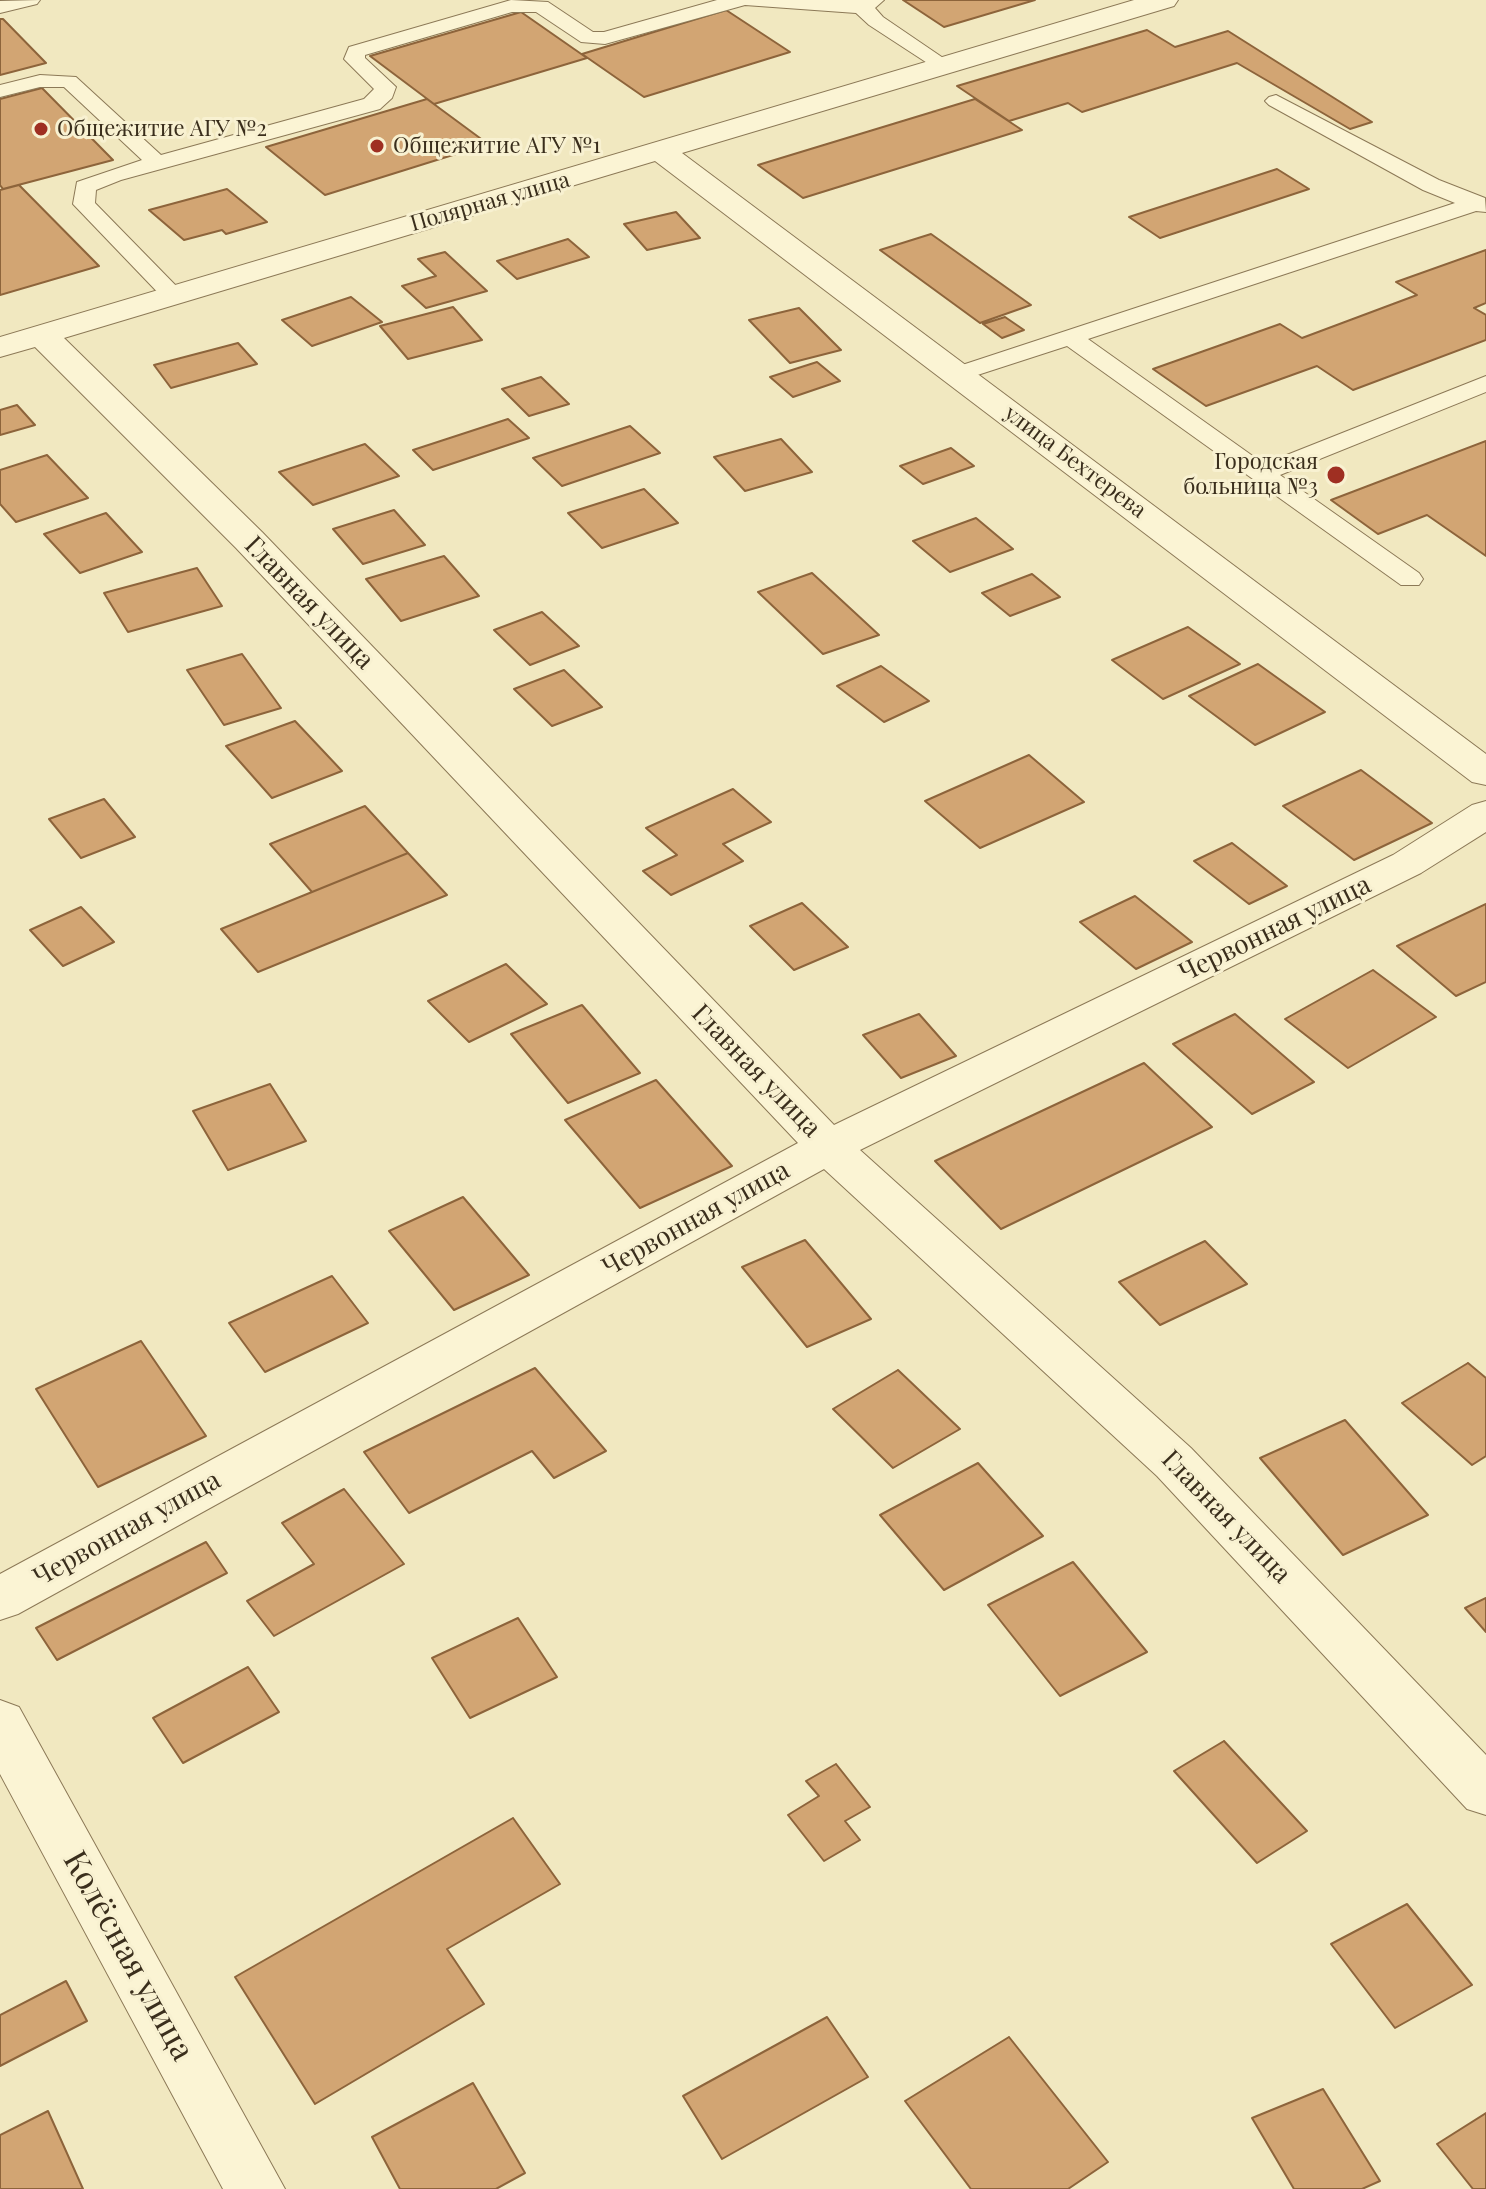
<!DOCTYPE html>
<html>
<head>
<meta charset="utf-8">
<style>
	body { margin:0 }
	canvas { display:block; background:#f1e8c0 }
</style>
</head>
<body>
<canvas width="1486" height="2189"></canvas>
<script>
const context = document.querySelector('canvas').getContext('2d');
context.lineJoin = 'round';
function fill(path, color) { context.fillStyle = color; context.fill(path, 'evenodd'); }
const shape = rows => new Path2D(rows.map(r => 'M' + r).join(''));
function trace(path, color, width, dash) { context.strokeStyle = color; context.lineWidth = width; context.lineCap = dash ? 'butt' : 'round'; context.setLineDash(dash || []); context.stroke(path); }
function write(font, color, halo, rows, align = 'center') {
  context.font = font + ' "Playfair Display",serif'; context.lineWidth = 6; context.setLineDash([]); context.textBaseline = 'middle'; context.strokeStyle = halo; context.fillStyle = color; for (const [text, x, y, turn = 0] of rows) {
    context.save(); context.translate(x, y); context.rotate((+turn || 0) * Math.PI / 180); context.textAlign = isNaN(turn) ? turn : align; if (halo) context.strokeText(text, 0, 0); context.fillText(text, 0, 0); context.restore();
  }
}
const building = shape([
	[903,0,1035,0,944,27,903,0],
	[726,10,790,52,644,97,582,54,726,10],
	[521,12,587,58,434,104,370,56,521,12],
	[0,19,3,19,46,63,0,75,0,19],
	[1147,30,1175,47,1228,31,1372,122,1350,129,1237,63,1082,112,1068,103,1009,121,957,86,1147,30],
	[42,88,113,160,3,189,0,185,0,99,42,88],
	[427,99,488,144,325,195,266,147,427,99],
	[975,99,1022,130,803,198,758,165,975,99],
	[1277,169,1309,189,1160,238,1129,217,1277,169],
	[19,185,99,266,0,295,0,190,19,185],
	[227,189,267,222,226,234,222,230,184,240,149,210,227,189],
	[676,212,700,238,647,250,624,224,676,212],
	[931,234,1031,305,980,323,880,250,931,234],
	[568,239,589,257,517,279,497,261,568,239],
	[1486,250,1486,303,1474,308,1486,315,1486,340,1353,390,1317,366,1206,406,1153,369,1280,324,1302,338,1417,295,1396,282,1486,250],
	[445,252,487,291,426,308,402,286,436,276,418,259,445,252],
	[351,297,382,322,312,346,282,320,351,297],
	[453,307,482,340,408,359,380,326,453,307],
	[799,308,841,350,790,363,749,320,799,308],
	[1005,317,1024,330,1002,338,983,324,1005,317],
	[238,343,257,364,171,388,154,365,238,343],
	[817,362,840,381,793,397,770,377,817,362],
	[541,377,569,404,529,416,502,389,541,377],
	[17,405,35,425,0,435,0,410,17,405],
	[508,419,529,438,433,470,413,450,508,419],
	[630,426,660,453,562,486,533,458,630,426],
	[781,439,812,472,745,491,714,457,781,439],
	[1486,441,1486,556,1427,515,1378,534,1331,500,1486,441],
	[365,444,399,476,313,505,279,472,365,444],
	[951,448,974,466,923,484,900,466,951,448],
	[47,455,88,498,16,522,0,504,0,470,47,455],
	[644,489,678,523,602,548,568,513,644,489],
	[394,510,425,545,363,564,333,529,394,510],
	[106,513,142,552,80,573,44,534,106,513],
	[976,518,1013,549,950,572,913,541,976,518],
	[444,556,479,596,401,621,366,579,444,556],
	[197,568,222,606,128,632,104,593,197,568],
	[812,573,879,635,823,654,758,592,812,573],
	[1032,574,1060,597,1010,616,982,593,1032,574],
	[542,612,579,646,530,665,494,630,542,612],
	[1188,627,1240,664,1163,699,1112,660,1188,627],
	[242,654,281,708,224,725,187,670,242,654],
	[1258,664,1325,712,1255,745,1189,696,1258,664],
	[881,666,929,701,884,722,837,686,881,666],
	[564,670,602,707,552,726,514,689,564,670],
	[295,721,342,771,272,798,226,746,295,721],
	[1029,755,1084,802,980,848,925,801,1029,755],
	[1361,770,1432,823,1354,860,1283,806,1361,770],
	[733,789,771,822,723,844,743,861,671,895,643,871,677,855,646,828,733,789],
	[104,799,135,837,81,858,49,819,104,799],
	[365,806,408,853,312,892,270,844,365,806],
	[1232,843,1287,886,1249,904,1194,861,1232,843],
	[408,853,447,895,258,972,221,929,408,853],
	[1135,896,1192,942,1136,969,1080,922,1135,896],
	[802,903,848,947,794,970,750,926,802,903],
	[1486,904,1486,982,1456,996,1397,946,1486,904],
	[81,907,114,942,63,966,30,930,81,907],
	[506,964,547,1004,469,1042,428,1001,506,964],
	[1373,970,1436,1017,1348,1068,1285,1019,1373,970],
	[582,1005,640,1073,568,1103,511,1034,582,1005],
	[919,1014,956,1056,901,1078,863,1035,919,1014],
	[1235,1014,1314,1082,1252,1114,1173,1044,1235,1014],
	[1144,1063,1212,1127,1001,1229,935,1161,1144,1063],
	[656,1080,732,1166,640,1208,565,1120,656,1080],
	[270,1084,306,1141,228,1170,193,1111,270,1084],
	[463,1197,529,1275,454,1310,389,1231,463,1197],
	[805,1240,871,1319,807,1347,742,1267,805,1240],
	[1205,1241,1247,1284,1160,1325,1119,1282,1205,1241],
	[332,1276,368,1323,265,1372,229,1323,332,1276],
	[141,1341,206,1436,98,1487,36,1389,141,1341],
	[1468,1363,1486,1378,1486,1456,1472,1465,1402,1403,1468,1363],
	[535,1368,606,1451,554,1478,532,1451,409,1513,364,1452,535,1368],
	[898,1370,960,1429,893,1468,833,1409,898,1370],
	[1345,1420,1428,1515,1343,1555,1260,1458,1345,1420],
	[978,1463,1043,1536,944,1590,880,1515,978,1463],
	[344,1489,404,1564,274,1636,247,1601,314,1564,282,1523,344,1489],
	[206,1542,227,1573,57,1660,36,1628,206,1542],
	[1073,1562,1147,1652,1060,1696,988,1605,1073,1562],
	[1486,1598,1486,1632,1465,1608,1486,1598],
	[518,1618,557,1677,470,1718,432,1658,518,1618],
	[248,1667,279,1712,183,1763,153,1718,248,1667],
	[1224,1741,1307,1831,1257,1863,1174,1771,1224,1741],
	[836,1764,870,1807,845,1821,860,1840,824,1861,788,1815,819,1796,806,1781,836,1764],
	[513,1818,560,1884,447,1949,484,2004,315,2104,235,1977,513,1818],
	[1407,1904,1472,1985,1395,2028,1331,1944,1407,1904],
	[66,1981,87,2021,0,2066,0,2015,66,1981],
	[827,2017,868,2077,722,2159,683,2096,827,2017],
	[1009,2037,1108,2162,1068,2189,971,2189,905,2101,1009,2037],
	[473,2083,525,2173,496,2189,400,2189,372,2137,473,2083],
	[1323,2089,1380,2181,1362,2189,1294,2189,1252,2118,1323,2089],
	[48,2111,83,2189,0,2189,0,2135,48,2111],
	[1486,2113,1486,2189,1473,2189,1437,2144,1486,2113]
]);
const lane = shape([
	[40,0,37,4,0,13,0,1,40,0],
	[511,0,548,2,593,32,604,32,717,0,884,0,875,8,883,17,955,66,952,70,938,70,869,25,856,13,745,5,605,44,581,42,536,12,512,12,365,55,365,58,396,87,392,98,380,109,121,180,96,190,95,203,186,296,182,301,174,303,166,301,73,204,77,182,142,160,64,87,40,87,0,97,0,85,40,75,76,77,161,155,364,99,374,89,344,59,349,47,511,0],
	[1276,95,1439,180,1485,198,1486,212,1476,211,1088,339,1264,464,1486,376,1486,392,1280,475,1419,573,1423,579,1419,585,1401,585,1067,346,959,381,950,379,947,374,950,369,1455,203,1423,190,1269,105,1265,101,1269,97,1276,95]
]);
const street = shape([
	[1134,0,1178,0,1174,6,682,153,1486,754,1486,785,1472,782,655,161,64,338,262,532,834,1125,1393,855,1472,805,1486,801,1486,832,1421,873,860,1150,1191,1448,1486,1755,1486,1815,1467,1809,1157,1476,824,1169,18,1614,0,1620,0,1574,798,1143,236,548,35,347,0,357,0,337,1134,0],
	[0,1700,19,1707,285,2189,223,2189,0,1774,0,1700]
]);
const markers = [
	[41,129,8,"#9f2f22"],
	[377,146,8,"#9f2f22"],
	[1336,475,10,"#9f2f22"]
];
const farPoinames = [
	["Общежитие АГУ №2",57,129],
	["Общежитие АГУ №1",393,146],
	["Городская",1318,462,"right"],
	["больница №3",1318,487,"right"]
];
const farStreetnames = [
	["Полярная улица",490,202,-16],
	["улица Бехтерева",1075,462,37]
];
const streetNames = [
	["Главная улица",309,603,46],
	["Червонная улица",1275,929,-26],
	["Главная улица",756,1071,46],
	["Червонная улица",696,1219,-29],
	["Главная улица",1226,1517,46],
	["Червонная улица",127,1529,-29]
];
const nearStreetnames = [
	["Колёсная улица",128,1956,61]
];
fill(building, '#d2a573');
trace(building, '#8d643b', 2);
trace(lane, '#8c7957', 2);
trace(street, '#8c7957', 2);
fill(lane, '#fbf4d4');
fill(street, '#fbf4d4');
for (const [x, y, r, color] of markers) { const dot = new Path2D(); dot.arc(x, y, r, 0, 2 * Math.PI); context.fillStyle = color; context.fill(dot); trace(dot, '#f8f1d1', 3); }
write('22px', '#3a2e1c', '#f8f1d1', farPoinames, 'left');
write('22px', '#3a2e1c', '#f8f1d1', farStreetnames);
write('26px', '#3a2e1c', '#f8f1d1', streetNames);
write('32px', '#3a2e1c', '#f8f1d1', nearStreetnames);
</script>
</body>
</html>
